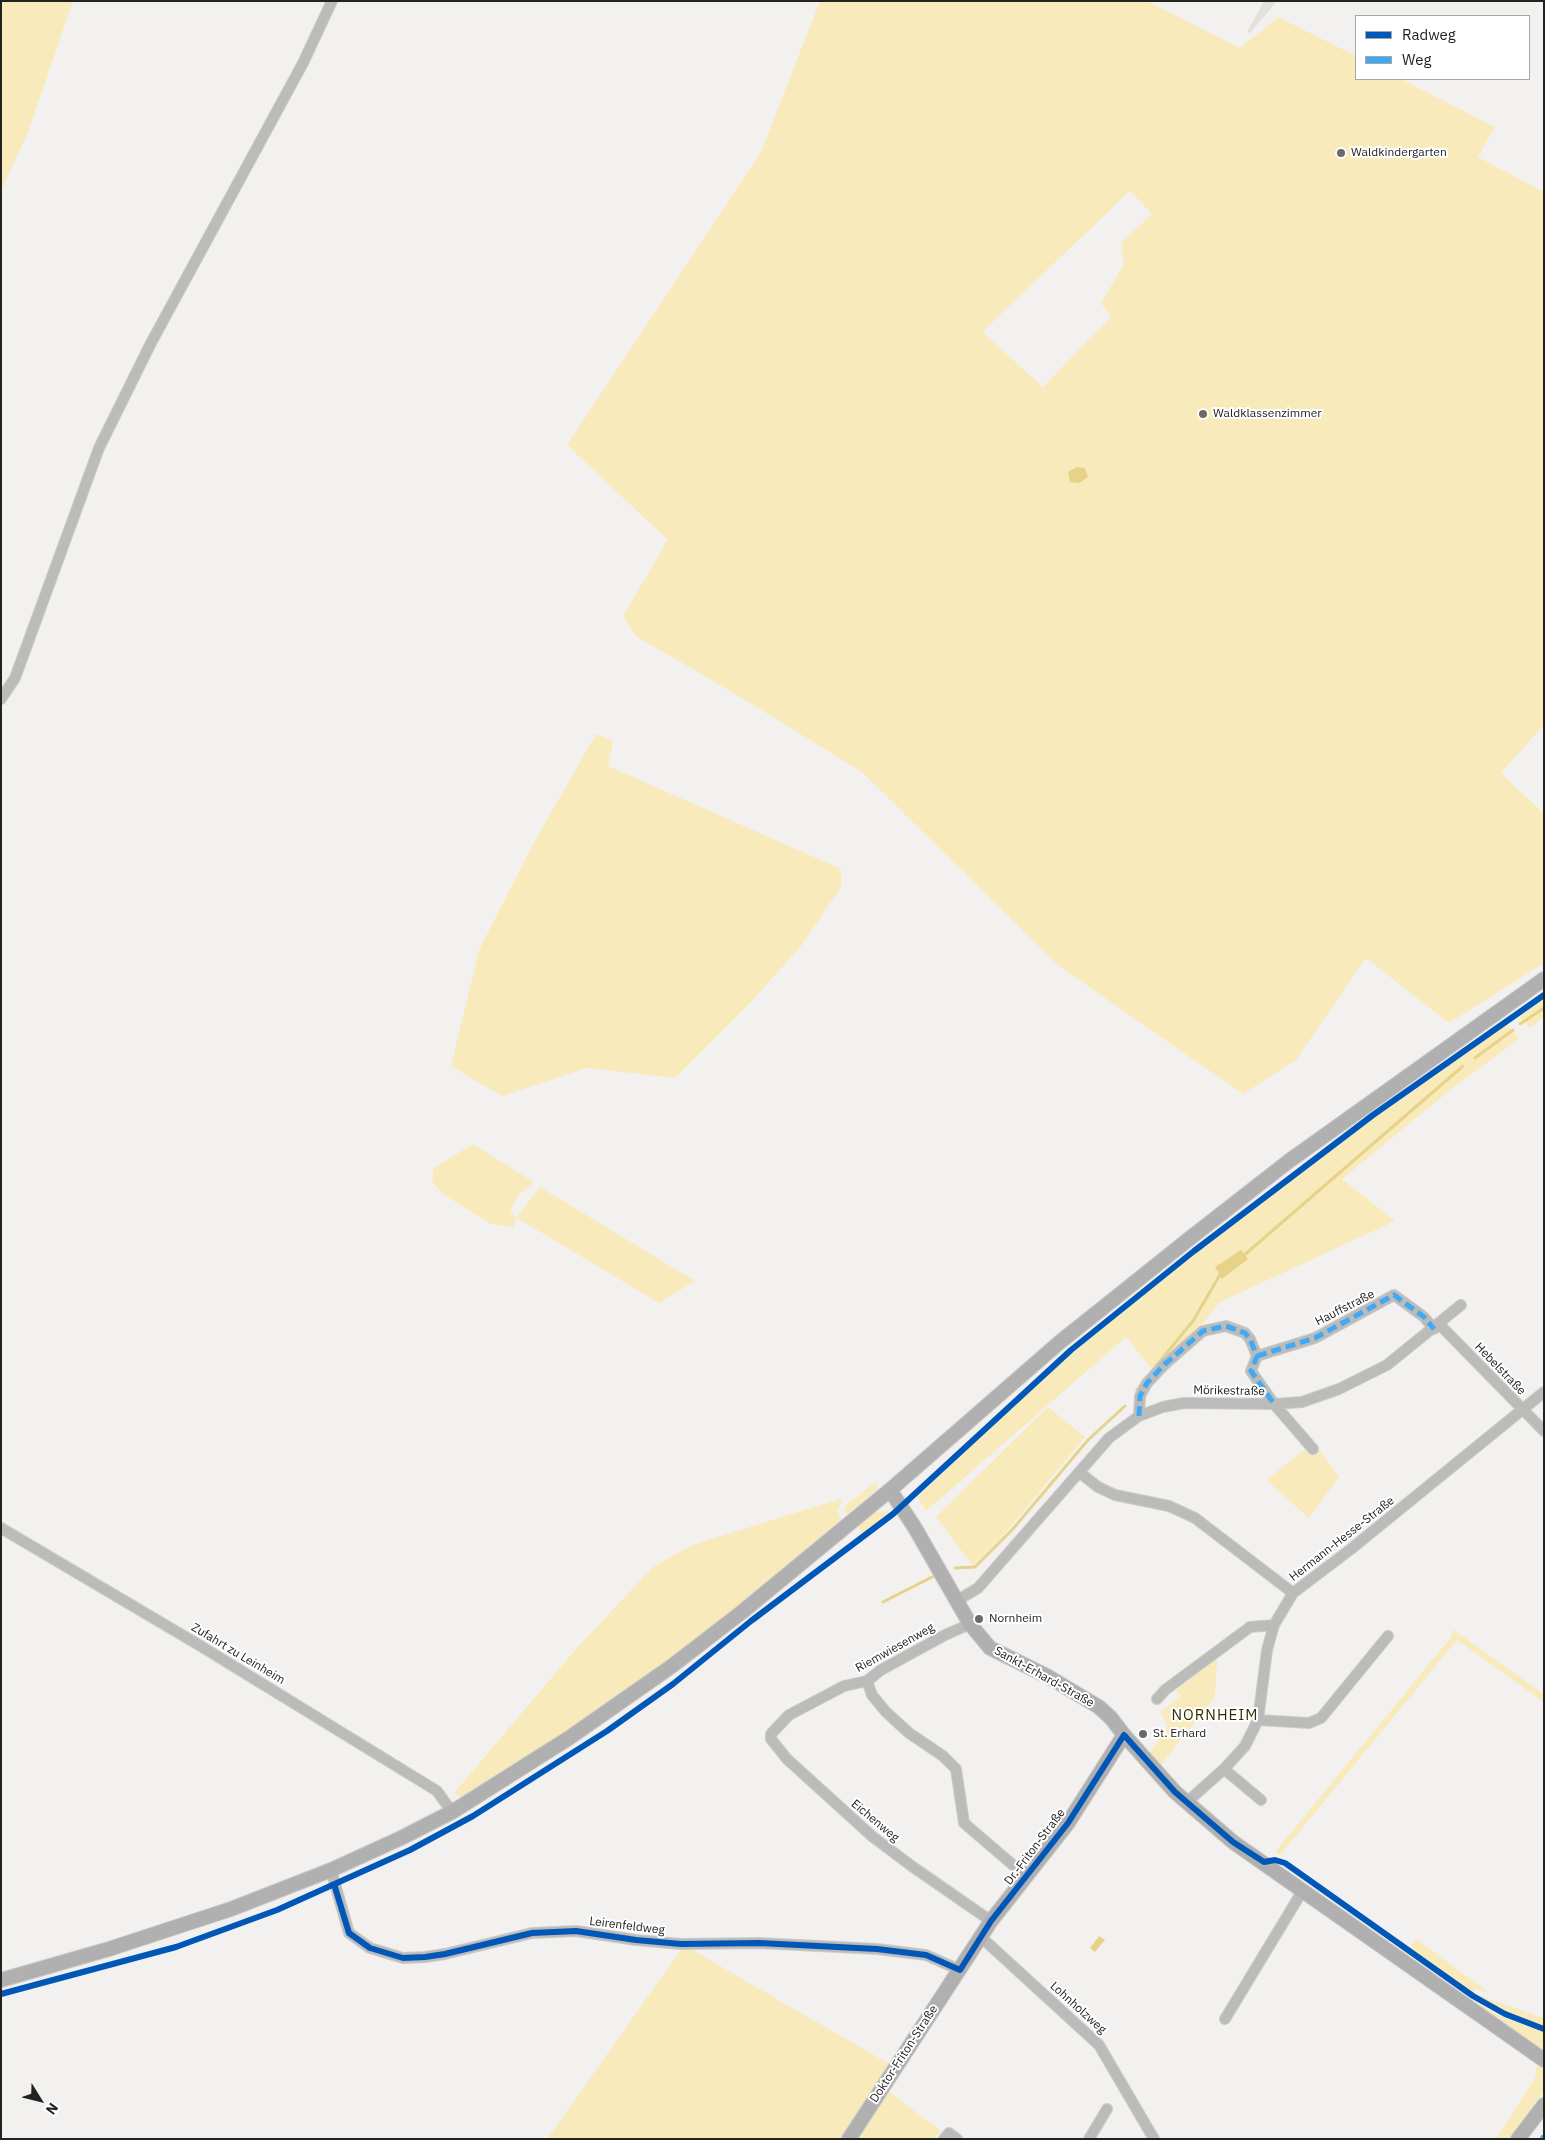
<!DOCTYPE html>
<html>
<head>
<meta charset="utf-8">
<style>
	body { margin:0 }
	#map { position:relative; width:1545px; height:2140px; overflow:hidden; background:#f2f1f0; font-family:"IBM Plex Sans",sans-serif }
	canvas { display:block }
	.frame { position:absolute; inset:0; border:2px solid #222221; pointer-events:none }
	.legend { position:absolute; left:1355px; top:15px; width:175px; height:65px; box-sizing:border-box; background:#fff; border:1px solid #a7a7a6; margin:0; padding:6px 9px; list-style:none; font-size:15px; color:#222221 }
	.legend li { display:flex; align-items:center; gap:10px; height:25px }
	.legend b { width:25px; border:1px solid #a7a7a6 }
	.north { position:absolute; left:15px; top:2075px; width:50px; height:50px; -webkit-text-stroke:4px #fff; paint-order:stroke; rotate:126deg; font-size:14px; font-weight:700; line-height:20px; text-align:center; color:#222221 }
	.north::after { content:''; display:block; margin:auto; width:18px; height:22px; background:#222221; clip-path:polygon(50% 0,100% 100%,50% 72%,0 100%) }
</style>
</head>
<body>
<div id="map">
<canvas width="1545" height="2140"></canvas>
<div class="frame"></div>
<ul class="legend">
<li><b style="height:6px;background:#0057b8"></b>Radweg</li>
<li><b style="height:6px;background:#3fa9f5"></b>Weg</li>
</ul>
<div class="north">N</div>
</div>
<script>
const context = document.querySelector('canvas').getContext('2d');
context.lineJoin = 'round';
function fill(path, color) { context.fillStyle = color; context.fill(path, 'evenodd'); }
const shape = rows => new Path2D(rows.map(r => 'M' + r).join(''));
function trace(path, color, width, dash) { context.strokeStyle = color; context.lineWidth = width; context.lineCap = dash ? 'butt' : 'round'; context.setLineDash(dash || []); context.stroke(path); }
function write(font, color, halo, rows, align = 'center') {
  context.font = font + ' "IBM Plex Sans",sans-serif'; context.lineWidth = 4; context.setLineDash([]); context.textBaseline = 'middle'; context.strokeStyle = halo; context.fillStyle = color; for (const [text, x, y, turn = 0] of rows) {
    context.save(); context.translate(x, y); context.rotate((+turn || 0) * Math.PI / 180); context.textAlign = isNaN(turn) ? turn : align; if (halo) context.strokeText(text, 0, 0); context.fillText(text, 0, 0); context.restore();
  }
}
const built = shape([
	[1264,1,1277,1,1250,33,1247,32]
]);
const green = shape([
	[1,1,73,1,28,132,1,191],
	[820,1,1147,1,1240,48,1278,17,1356,56,1356,79,1401,79,1495,127,1478,157,1544,192,1544,725,1501,773,1544,814,1544,963,1449,1023,1366,958,1296,1060,1243,1094,1059,966,862,772,742,698,636,636,623,616,668,540,567,445,761,152],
	[1130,191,1152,214,1121,243,1124,264,1101,303,1111,317,1043,387,982,332],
	[596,734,613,741,608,766,841,869,841,887,801,946,751,1002,675,1078,587,1068,502,1096,451,1066,479,950,532,846],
	[1544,999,1544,1017,1530,1028,1518,1016],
	[1507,1023,1519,1039,1454,1087,1342,1179,1395,1221,1220,1302,1200,1327,1151,1368,1126,1337,926,1511,917,1497,1056,1367,1165,1276,1371,1120],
	[473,1144,534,1182,518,1195,510,1212,516,1218,540,1187,695,1281,659,1303,517,1218,513,1227,491,1224,443,1194,432,1182,434,1168],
	[1048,1407,1085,1437,1002,1537,973,1566,936,1517],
	[1310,1445,1317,1446,1339,1477,1309,1518,1266,1480],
	[877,1481,877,1489,848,1514,844,1512,845,1506],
	[840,1499,842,1502,837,1510,841,1519,770,1581,634,1688,463,1798,454,1793,576,1649,653,1567,692,1545],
	[887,1511,890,1513,863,1534,858,1527,875,1512],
	[1452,1629,1544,1694,1544,1702,1457,1640,1280,1855,1275,1852,1452,1636],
	[1217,1659,1215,1697,1160,1766,1150,1752,1167,1729,1166,1721,1160,1712,1181,1696,1176,1690],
	[1416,1939,1487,1991,1486,1992,1476,1989,1471,1994,1409,1949],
	[683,1947,697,1947,694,1951,891,2065,841,2139,547,2139],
	[1480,1996,1544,2018,1544,2028,1507,2014,1479,1998],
	[1476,2002,1500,2016,1544,2032,1544,2051,1474,2003],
	[1537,2064,1544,2071,1544,2091,1509,2139,1496,2139,1535,2078],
	[888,2091,941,2131,935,2139,858,2139]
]);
const water = shape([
	[1077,467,1085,468,1088,477,1079,483,1070,482,1068,472],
	[1241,1250,1248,1259,1222,1279,1215,1267],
	[1099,1936,1105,1940,1095,1952,1090,1948]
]);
const stream = shape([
	[1520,1024,1544,1008],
	[1475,1058,1513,1030],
	[1242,1257,1463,1066],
	[1151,1372,1193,1321,1221,1273],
	[1137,1390,1143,1382],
	[955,1568,975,1567,1012,1530,1088,1440,1125,1406],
	[883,1602,936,1575]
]);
const street = shape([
	[1,699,15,678,99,448,151,343,303,63,332,1],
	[1439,1324,1544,1431],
	[1257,1356,1315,1338,1394,1295,1424,1317,1434,1329],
	[1139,1416,1140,1396,1147,1383,1165,1364,1203,1331,1226,1326,1245,1333,1250,1339,1257,1356,1251,1371,1274,1404,1313,1449],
	[1079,1472,1098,1487,1115,1495,1169,1506,1195,1518,1293,1593],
	[1,1528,199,1645,437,1791,452,1812],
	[958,1600,978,1588,1109,1438,1139,1416,1163,1407,1184,1403,1274,1404,1302,1402,1339,1389,1387,1365,1461,1305],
	[970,1624,945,1635,881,1670,867,1681,844,1686,789,1715,771,1734,771,1739,787,1759,873,1837,913,1867,991,1921],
	[867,1681,872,1695,886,1712,909,1733,943,1756,956,1769,964,1823,1027,1877],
	[1157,1699,1165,1690,1250,1627,1274,1625,1293,1593,1351,1549,1544,1392],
	[1258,1720,1309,1723,1321,1718,1388,1636],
	[1224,1769,1261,1800],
	[1187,1802,1224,1769,1245,1746,1258,1720,1267,1650,1274,1625],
	[331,1870,349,1933,370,1948,403,1958,425,1957,445,1954,532,1933,576,1931,636,1940,681,1944,759,1943,877,1949,926,1955,960,1970],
	[981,1937,1099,2045,1154,2139],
	[1225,2019,1303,1890],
	[944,2139,949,2133,957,2139],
	[1089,2139,1107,2109]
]);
const secondary = shape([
	[890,1490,915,1528,970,1624,990,1648,1047,1676,1099,1707,1111,1718,1124,1735,1175,1792,1233,1842,1544,2060],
	[1,1980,109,1949,231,1909,331,1870,401,1838,452,1812,569,1738,672,1666,742,1612,890,1490,1060,1342,1189,1239,1289,1161,1544,979],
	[849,2139,991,1921,1068,1823,1124,1735],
	[1518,2139,1544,2105]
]);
const quiet = shape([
	[1257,1356,1315,1338,1394,1295,1424,1317,1434,1329],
	[1139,1416,1140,1396,1147,1383,1165,1364,1203,1331,1226,1326,1245,1333,1250,1339,1257,1356,1251,1371,1274,1404],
	[1542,2139,1544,2136]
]);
const cycleway = shape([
	[334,1884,349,1933,370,1948,403,1958,425,1957,445,1954,532,1933,576,1931,636,1940,681,1944,759,1943,877,1949,926,1955,960,1970,991,1921,1068,1823,1124,1735,1175,1792,1233,1842,1264,1862,1275,1860,1285,1863,1473,1996,1505,2014,1544,2029],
	[1,1994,176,1947,277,1910,410,1850,473,1816,607,1731,673,1684,751,1621,893,1514,1071,1350,1194,1251,1373,1115,1544,995]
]);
const markers = [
	[1341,153,5,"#6b6a69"],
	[1203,414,5,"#6b6a69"],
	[979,1619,5,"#6b6a69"],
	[1143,1734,5,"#6b6a69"]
];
const poiNames = [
	["Waldkindergarten",1351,153],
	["Waldklassenzimmer",1213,414],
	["Nornheim",989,1619],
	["St. Erhard",1153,1734]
];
const streetNames = [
	["Hauffstraße",1345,1308,-27],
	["Hebelstraße",1500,1369,46],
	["Mörikestraße",1229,1391,1],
	["Hermann-Hesse-Straße",1342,1539,-38],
	["Riemwiesenweg",895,1648,-29],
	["Zufahrt zu Leinheim",238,1654,31],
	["Sankt-Erhard-Straße",1044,1677,29],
	["Eichenweg",875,1821,40],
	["Dr.-Friton-Straße",1035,1847,-53],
	["Leirenfeldweg",627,1926,7],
	["Lohnholzweg",1078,2008,42],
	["Doktor-Friton-Straße",904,2054,-57]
];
const quarterNames = [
	["NORNHEIM",1215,1716]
];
fill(built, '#e3e1db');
fill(green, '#f8eaba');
fill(water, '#e7d28a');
trace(stream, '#e7d28a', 3);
trace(street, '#cdcccb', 12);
trace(secondary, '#cdcccb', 16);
trace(street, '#bbbbba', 10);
trace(secondary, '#b1b0b0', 14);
trace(quiet, '#3fa9f5', 5, [10, 5]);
trace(cycleway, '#0057b8', 6);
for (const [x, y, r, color] of markers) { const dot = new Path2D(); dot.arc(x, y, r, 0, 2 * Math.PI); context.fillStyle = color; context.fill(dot); trace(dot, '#fff', 2); }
write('12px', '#222221', '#fff', poiNames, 'left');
write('12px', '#222221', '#fff', streetNames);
context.letterSpacing = '1px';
write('15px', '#372c01', '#fff', quarterNames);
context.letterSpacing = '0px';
</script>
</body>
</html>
